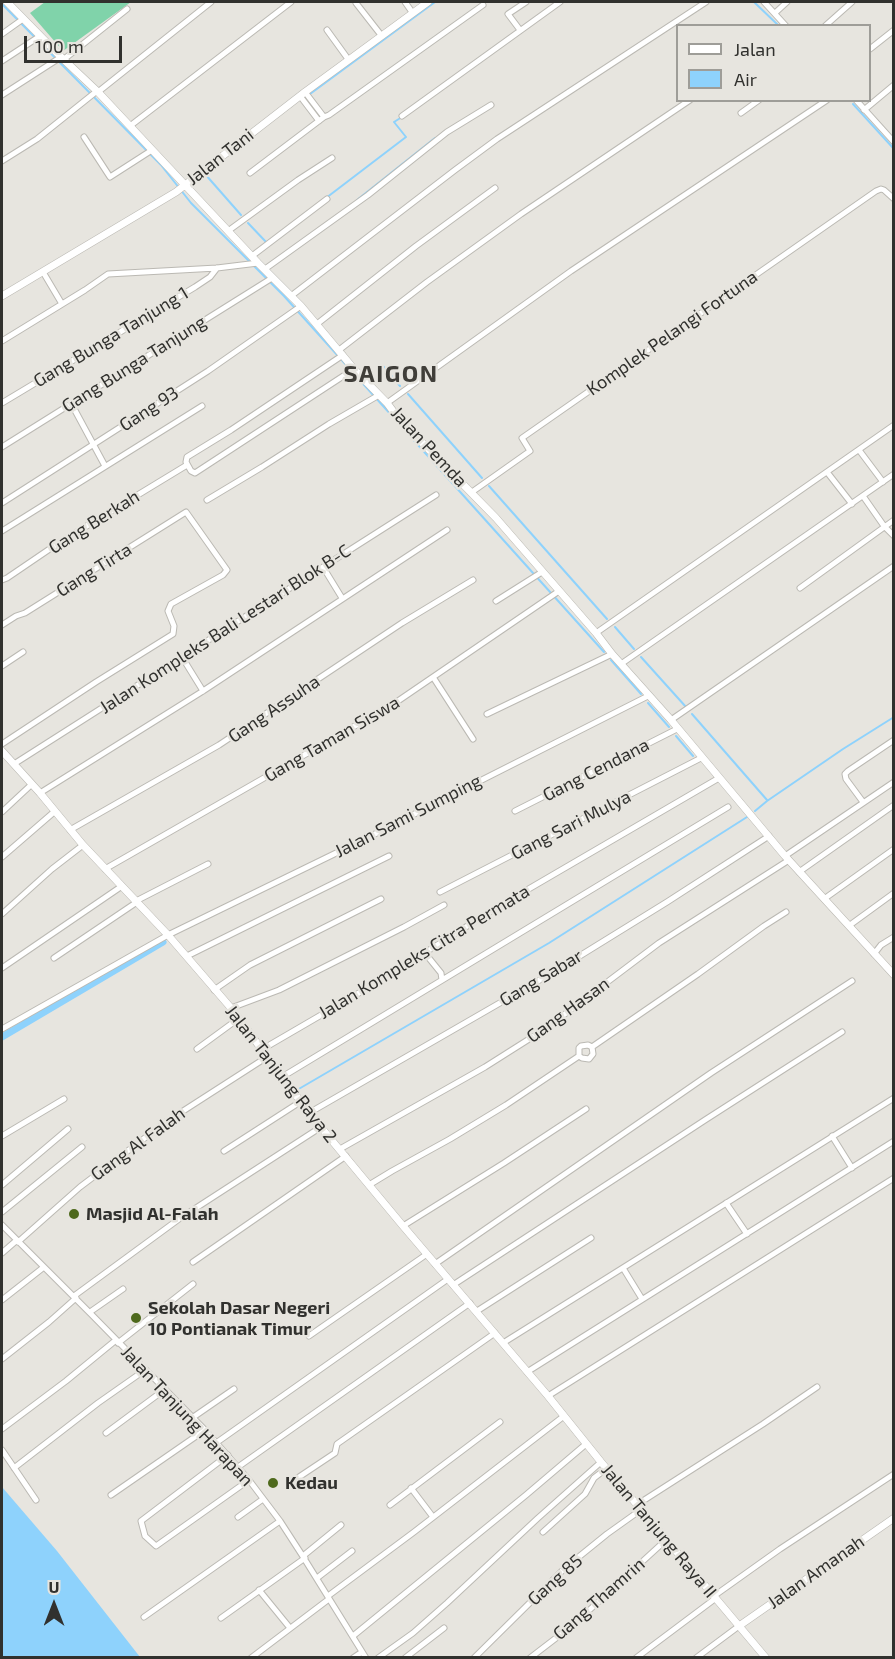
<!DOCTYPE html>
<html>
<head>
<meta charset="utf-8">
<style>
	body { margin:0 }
	#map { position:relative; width:895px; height:1659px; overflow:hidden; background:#e7e5df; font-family:"Exo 2",sans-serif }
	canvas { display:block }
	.frame { position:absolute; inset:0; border:3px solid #31312e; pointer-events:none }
	.legend { position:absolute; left:676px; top:24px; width:195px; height:78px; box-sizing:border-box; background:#e7e5df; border:2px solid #9e9d98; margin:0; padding:8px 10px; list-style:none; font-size:18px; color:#31312e }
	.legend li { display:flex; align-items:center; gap:12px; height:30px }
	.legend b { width:30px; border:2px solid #9e9d98 }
	.north { position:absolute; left:24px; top:1575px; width:60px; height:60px; -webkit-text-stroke:4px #e7e5df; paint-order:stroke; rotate:0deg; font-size:16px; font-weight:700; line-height:24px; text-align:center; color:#31312e }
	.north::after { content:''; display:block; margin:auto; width:21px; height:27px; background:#31312e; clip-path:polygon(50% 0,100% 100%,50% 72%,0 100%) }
	.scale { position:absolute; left:24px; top:36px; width:98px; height:27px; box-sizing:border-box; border:3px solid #31312e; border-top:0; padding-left:8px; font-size:18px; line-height:21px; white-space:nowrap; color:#31312e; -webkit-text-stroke:4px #e7e5df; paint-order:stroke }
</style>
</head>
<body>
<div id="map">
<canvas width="895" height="1659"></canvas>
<div class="frame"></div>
<ul class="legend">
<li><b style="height:8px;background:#fff"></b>Jalan</li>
<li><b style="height:16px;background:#8ed2fc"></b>Air</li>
</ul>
<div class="north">U</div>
<div class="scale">100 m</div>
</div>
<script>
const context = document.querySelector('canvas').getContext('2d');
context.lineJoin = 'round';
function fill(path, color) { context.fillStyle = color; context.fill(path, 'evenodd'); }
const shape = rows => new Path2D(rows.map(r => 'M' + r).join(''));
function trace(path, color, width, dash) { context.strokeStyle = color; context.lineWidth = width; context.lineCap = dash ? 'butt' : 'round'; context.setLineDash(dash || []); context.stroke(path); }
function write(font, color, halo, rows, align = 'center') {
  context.font = font + ' "Exo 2",sans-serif'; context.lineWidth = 5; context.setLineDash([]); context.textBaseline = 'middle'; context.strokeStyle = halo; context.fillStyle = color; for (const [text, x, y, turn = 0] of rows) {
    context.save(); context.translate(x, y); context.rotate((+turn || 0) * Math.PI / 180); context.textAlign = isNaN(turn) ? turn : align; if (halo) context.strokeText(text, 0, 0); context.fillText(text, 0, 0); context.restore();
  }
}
const green = shape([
	[45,2,131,2,63,51,30,13]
]);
const water = shape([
	[2,1487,57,1551,140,1657,2,1657]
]);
const stream = shape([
	[754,2,779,26],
	[2,4,161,165,191,203,284,296,393,417],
	[310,94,435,2],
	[853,104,894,149],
	[207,172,205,174,241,215],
	[326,198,406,137,394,122,402,117],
	[357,200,435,138],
	[248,223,267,243],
	[382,365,400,386],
	[408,394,482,478],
	[400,425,604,652],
	[489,486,607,619],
	[615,627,634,649],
	[641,657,686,707],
	[611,660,641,694],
	[648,703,669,727],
	[692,714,767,800],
	[676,736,693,756],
	[755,811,767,801,843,749,894,717],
	[297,1090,549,943,747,817]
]);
const canal = shape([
	[2,1037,163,942]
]);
const minor = shape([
	[405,2,412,12],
	[764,2,786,26],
	[356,3,381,35],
	[775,13,787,2],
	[825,26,852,2],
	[327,30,348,59],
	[520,30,508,14,526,2],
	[2,34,23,19],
	[870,49,894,30],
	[63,60,127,9],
	[2,61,40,36],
	[98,92,211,2],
	[305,92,324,117,329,115,483,5],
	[2,95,61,57],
	[300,96,319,121],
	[856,100,894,142],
	[864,110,894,85],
	[741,113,759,100],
	[402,116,560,2],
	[130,126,291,2],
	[84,137,110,177,152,150],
	[2,161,37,139,97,91],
	[250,173,324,117],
	[228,231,298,180,332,158],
	[252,256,327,199],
	[265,269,368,195,447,132,491,105],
	[43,272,62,304],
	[291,296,455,170,497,139,706,2],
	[317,324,416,246,495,188],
	[2,341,85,290,108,274,217,268,258,263],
	[339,350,427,282,521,214,690,100],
	[343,355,231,430,187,457,186,462,191,471,195,473,354,369],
	[2,403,195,287,210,277,217,268],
	[71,403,105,466],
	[387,403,571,271,827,100],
	[2,447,272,278],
	[859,450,883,482],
	[827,472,852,504],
	[472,492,530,451,522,438,876,191,881,189,884,190,894,199],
	[863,496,884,526,894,536],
	[207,500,262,467,329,424,379,395],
	[2,503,208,371,301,306],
	[2,531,202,406],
	[323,567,342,598],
	[2,580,7,578,57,544,187,465],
	[800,588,894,520],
	[496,601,542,572],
	[2,625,16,616,25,613,186,512,227,570,223,575,171,604,168,611,174,626,173,634,96,682,2,744],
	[596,633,894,425],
	[182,657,203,691],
	[621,664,894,474],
	[2,666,23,652],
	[433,677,473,739],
	[487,714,612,654],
	[671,720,894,566],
	[14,764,436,495],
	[40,793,203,691,447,530],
	[863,802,846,779,845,774,848,771,894,740],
	[515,811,677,729],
	[2,812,32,784],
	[70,830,219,745,402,623,473,580],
	[785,856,894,782],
	[2,857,54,812],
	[105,869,395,703,559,591],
	[799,872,894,805],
	[440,892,701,758],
	[824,899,894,849],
	[136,901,208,864],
	[2,914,52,869,83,845],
	[850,925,894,893],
	[424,952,441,973,442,980],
	[874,954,881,945,894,937],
	[187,956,389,856],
	[54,958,137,902],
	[2,968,122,886],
	[214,990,250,965,381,899],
	[231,1008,279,990,404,927,444,905],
	[2,1029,168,935,369,837,648,696],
	[592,1047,593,1054,589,1059,582,1058,579,1056,579,1048,581,1046,588,1045,592,1047,698,974,764,926,786,912],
	[197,1049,238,1019],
	[261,1050,383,979,496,908,719,778],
	[282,1077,728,807],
	[309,1113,557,970,667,902,769,836],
	[2,1136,64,1099],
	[832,1136,852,1168],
	[340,1149,485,1067,545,1029,659,943,789,860],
	[224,1151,300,1102],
	[2,1185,68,1129],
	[369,1185,392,1171,450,1139,506,1105,579,1056],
	[726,1203,747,1234],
	[2,1212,82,1147],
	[2,1225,92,1315,205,1430,249,1480,280,1521,302,1555,366,1658],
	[403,1226,504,1163,586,1109],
	[18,1242,80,1187,166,1122,267,1057],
	[2,1253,17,1240],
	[193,1262,346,1156],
	[435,1264,711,1073,852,981],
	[623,1268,642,1299],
	[453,1285,705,1120,842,1032],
	[74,1296,179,1219,321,1127],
	[2,1300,44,1267],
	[477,1311,591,1238],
	[90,1312,123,1289],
	[309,1336,427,1254],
	[118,1343,193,1284],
	[503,1343,894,1098],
	[2,1359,49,1322,76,1298],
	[527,1372,894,1141],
	[548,1396,894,1178],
	[192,1418,234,1389],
	[2,1429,66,1381,116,1340],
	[106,1433,164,1390],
	[216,1443,448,1279],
	[2,1450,36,1500],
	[228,1455,141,1521,145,1536,156,1546,249,1480],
	[238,1467,470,1303],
	[14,1468,98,1403,145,1370],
	[293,1481,335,1453,337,1444,495,1333],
	[411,1488,433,1517],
	[111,1495,205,1430],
	[638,1504,763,1424,817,1387],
	[390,1505,500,1422],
	[238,1517,263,1499],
	[543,1532,585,1494,594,1478,607,1468],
	[303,1556,341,1525],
	[317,1578,352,1551],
	[259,1590,290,1628],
	[328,1596,414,1532,564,1416],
	[714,1596,780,1549,894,1474],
	[144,1617,280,1521],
	[221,1618,305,1558],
	[353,1636,526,1495,586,1444],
	[251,1658,329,1599],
	[353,1658,362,1652],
	[378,1658,413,1633,447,1603,538,1518,601,1462],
	[405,1658,444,1628],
	[474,1658,565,1568,607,1534,642,1509],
	[530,1658,573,1625,667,1539],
	[636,1658,716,1598],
	[696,1658,739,1626]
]);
const tertiary = shape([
	[7,2,61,57,98,92,258,263,301,306,354,369,387,403,399,419,496,518,596,633,612,654,671,720,785,856,894,975],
	[2,296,176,192,305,92,428,2],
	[2,751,40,793,83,845,168,935,231,1008,309,1113,403,1226,548,1396,601,1462,766,1658],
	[739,1626,894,1518]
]);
const markers = [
	[74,1214,6,"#4e691c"],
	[136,1318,6,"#4e691c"],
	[273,1483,6,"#4e691c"]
];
const streetNames = [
	["Jalan Tani",220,157,-38],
	["Komplek Pelangi Fortuna",672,333,-35],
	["Gang Bunga Tanjung 1",111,337,-31],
	["Gang Bunga Tanjung",134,364,-32],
	["Gang 93",149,409,-33],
	["Jalan Pemda",429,447,47],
	["Gang Berkah",94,522,-32],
	["Gang Tirta",94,570,-32],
	["Jalan Kompleks Bali Lestari Blok B-C",225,629,-33],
	["Gang Assuha",274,709,-34],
	["Gang Taman Siswa",332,739,-30],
	["Gang Cendana",596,770,-27],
	["Jalan Sami Sumping",408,816,-27],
	["Gang Sari Mulya",571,825,-27],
	["Jalan Kompleks Citra Permata",424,952,-31],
	["Gang Sabar",541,978,-31],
	["Gang Hasan",568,1010,-36],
	["Jalan Tanjung Raya 2",281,1074,52],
	["Gang Al Falah",138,1144,-36],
	["Jalan Tanjung Harapan",187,1416,47],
	["Jalan Tanjung Raya II",659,1531,50],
	["Jalan Amanah",816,1572,-35],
	["Gang 85",555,1580,-42],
	["Gang Thamrin",599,1599,-41]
];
const poiNames = [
	["Masjid Al-Falah",86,1214],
	["Sekolah Dasar Negeri",148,1308],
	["10 Pontianak Timur",148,1329],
	["Kedau",285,1483]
];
const districtNames = [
	["SAIGON",391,374]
];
fill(green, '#80d3aa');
fill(water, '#8ed2fc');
trace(stream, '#8ed2fc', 2);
trace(canal, '#8ed2fc', 7);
trace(minor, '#bbb9b3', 7);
trace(tertiary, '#bbb9b3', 8);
trace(minor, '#fff', 5);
trace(tertiary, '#fff', 7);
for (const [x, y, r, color] of markers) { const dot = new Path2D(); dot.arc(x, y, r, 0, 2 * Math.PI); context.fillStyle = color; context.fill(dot); trace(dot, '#e7e5df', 2); }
write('18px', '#31312e', '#e7e5df', streetNames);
write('bold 18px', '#31312e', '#e7e5df', poiNames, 'left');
context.letterSpacing = '1.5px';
write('bold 24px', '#403e39', '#e7e5df', districtNames);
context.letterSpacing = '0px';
</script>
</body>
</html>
